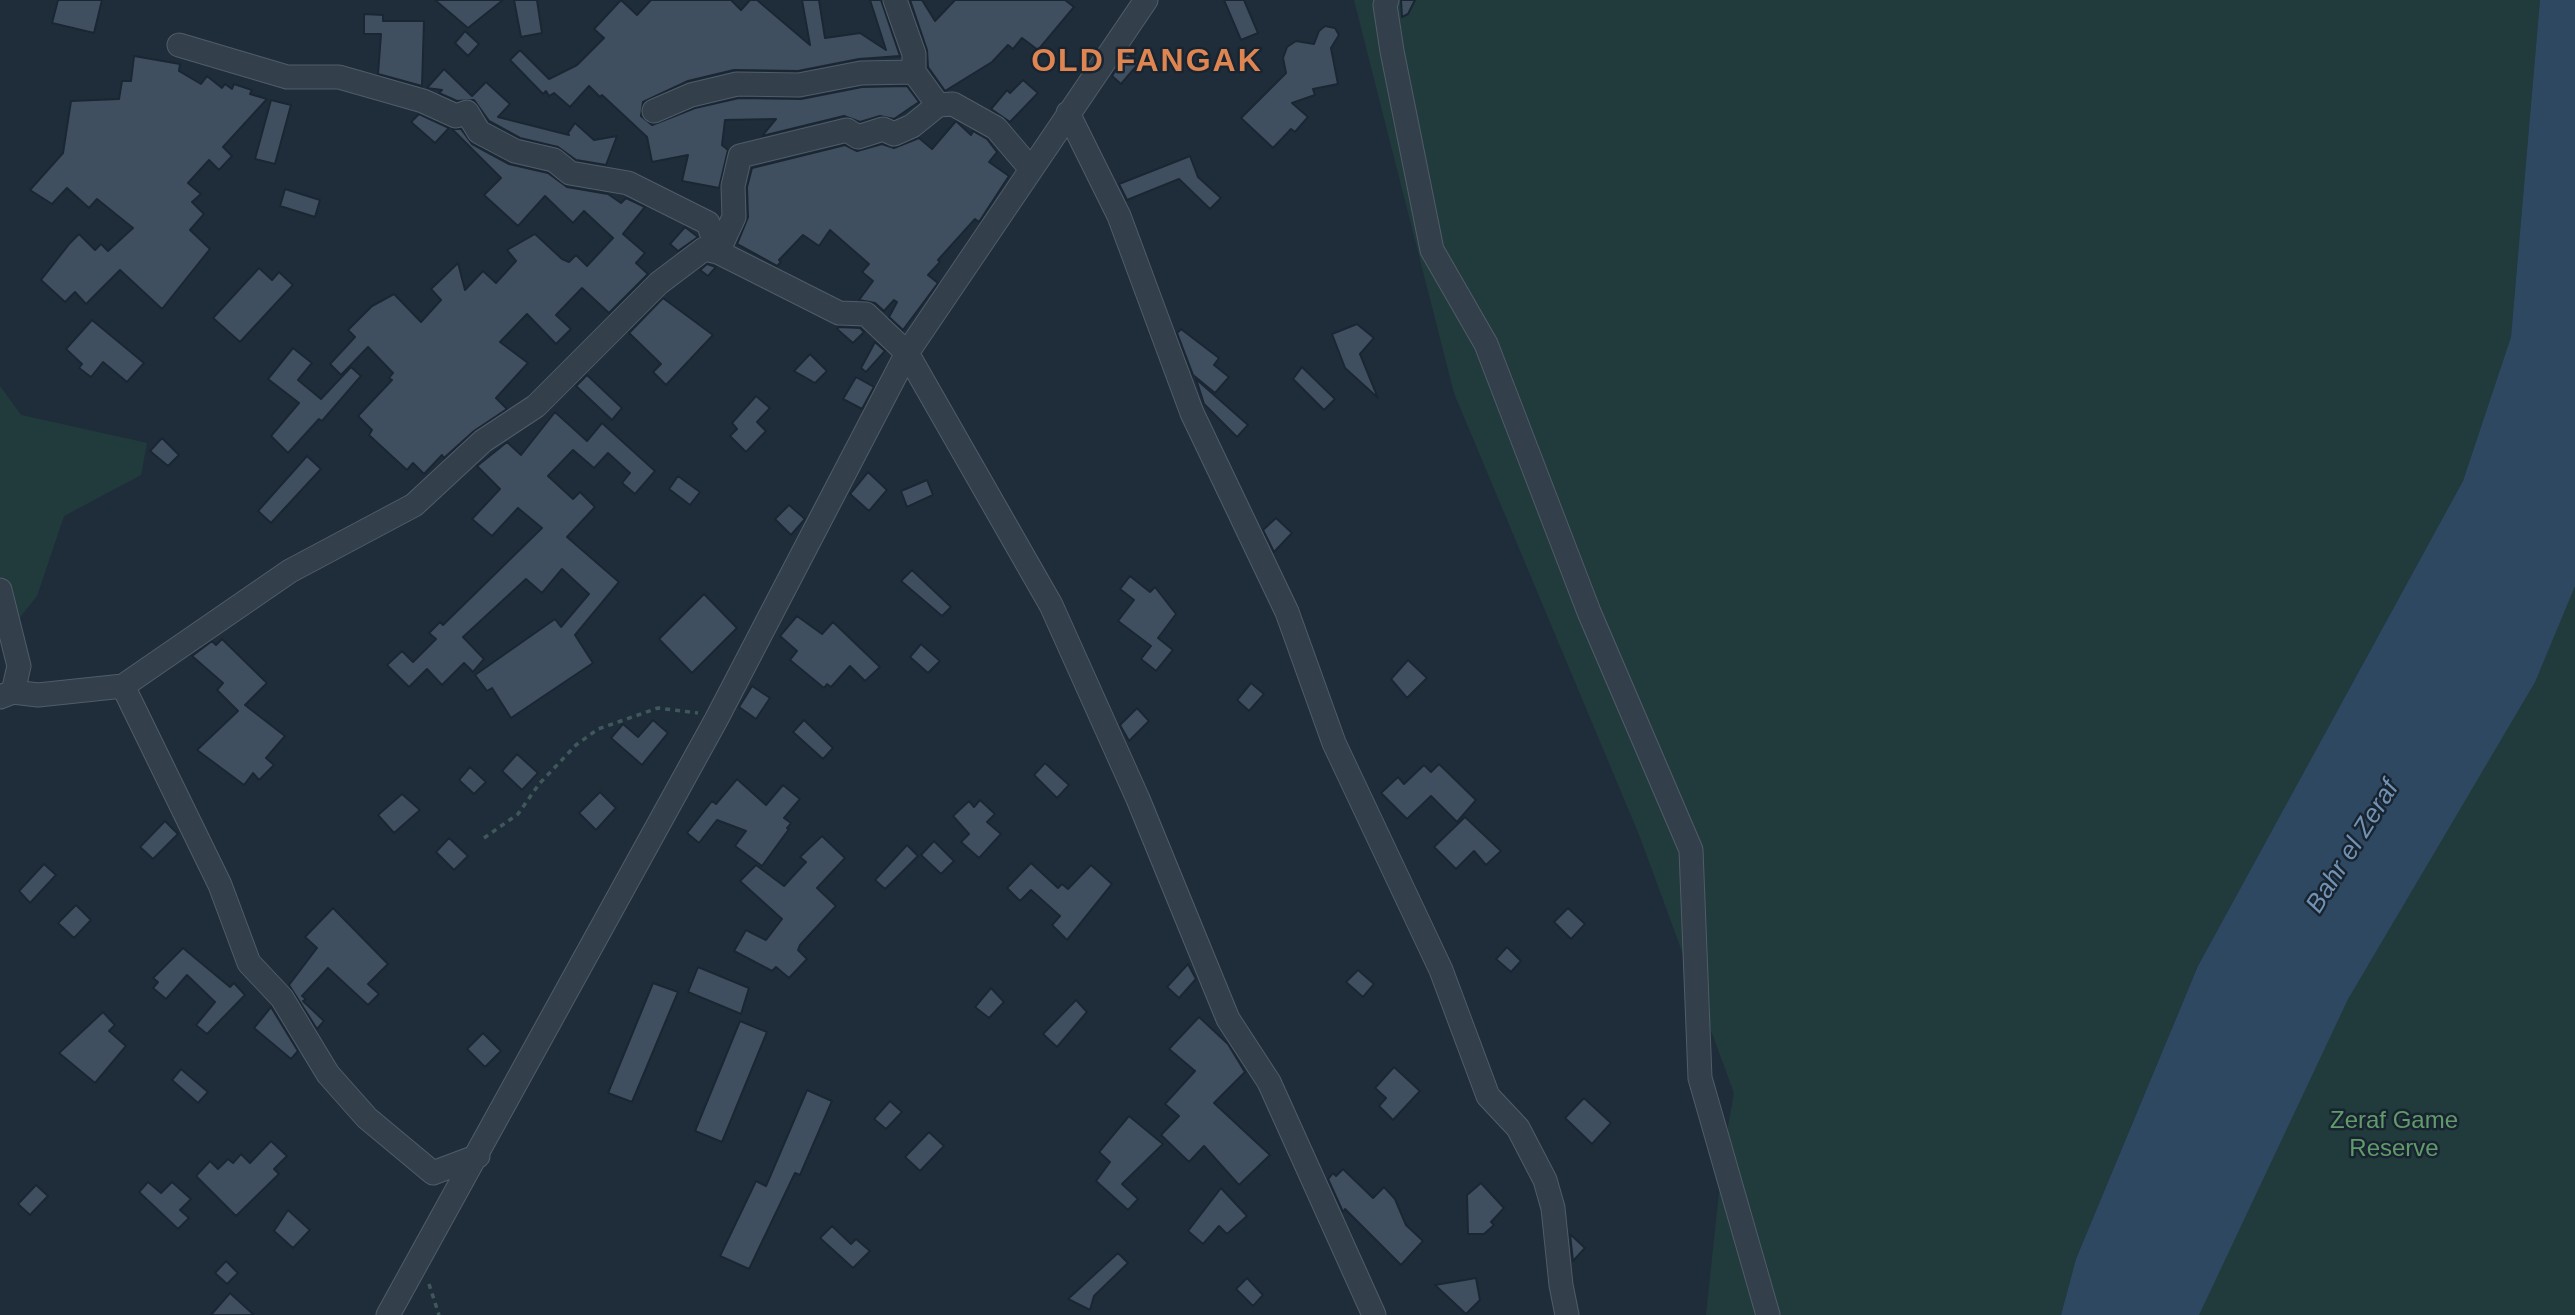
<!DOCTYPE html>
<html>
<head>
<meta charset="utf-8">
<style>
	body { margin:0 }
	canvas { display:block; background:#1f2d3b }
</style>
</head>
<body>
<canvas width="2575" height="1315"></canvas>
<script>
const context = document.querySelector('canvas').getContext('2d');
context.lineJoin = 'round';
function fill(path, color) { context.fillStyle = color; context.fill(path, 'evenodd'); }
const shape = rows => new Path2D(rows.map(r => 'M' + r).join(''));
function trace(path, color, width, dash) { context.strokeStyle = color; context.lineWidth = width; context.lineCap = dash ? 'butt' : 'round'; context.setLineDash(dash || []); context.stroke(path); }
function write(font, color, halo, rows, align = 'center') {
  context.font = font + ' Arial,sans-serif'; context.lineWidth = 5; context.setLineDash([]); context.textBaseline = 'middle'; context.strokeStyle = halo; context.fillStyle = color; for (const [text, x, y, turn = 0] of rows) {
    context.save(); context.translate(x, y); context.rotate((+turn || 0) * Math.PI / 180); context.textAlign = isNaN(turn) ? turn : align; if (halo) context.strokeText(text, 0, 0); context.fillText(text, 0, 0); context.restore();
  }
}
const green = shape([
	[1354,0,2540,0,2511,337,2463,481,2198,966,2076,1259,2061,1315,1706,1315,1723,1156,1734,1093,1640,837,1454,393],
	[2575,380,2575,1315,2134,1315],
	[0,386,21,415,147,443,141,475,64,516,37,596,0,642]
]);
const water = shape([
	[2540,0,2575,0,2575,586,2535,682,2348,999,2199,1315,2061,1315,2076,1259,2198,966,2463,481,2511,337]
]);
const building = shape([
	[58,0,102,0,94,33,52,23,58,0],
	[435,0,503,0,468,28,435,0],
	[514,0,537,0,542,33,521,37,514,0],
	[621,0,637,15,651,0,731,0,741,10,750,0,757,0,810,45,802,0,819,0,825,38,860,33,886,50,870,0,881,0,900,56,859,59,798,71,734,70,688,81,643,102,641,116,652,125,695,108,739,98,801,99,862,87,907,86,919,102,894,119,880,116,860,122,844,116,762,136,776,119,725,120,722,145,728,150,719,188,682,181,688,155,652,162,647,137,602,95,600,97,589,86,570,107,554,93,549,96,546,91,543,94,510,60,520,50,549,79,577,65,604,38,594,29,621,0],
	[910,0,922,0,935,21,955,0,1065,0,1074,7,1038,50,1022,38,1013,49,1008,45,992,62,945,91,928,67,927,50,910,0],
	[1224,0,1244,0,1258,33,1241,40,1224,0],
	[1401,0,1415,0,1408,14,1402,17,1401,0],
	[364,14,383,15,383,21,424,21,422,86,378,74,381,34,364,34,364,14],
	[1325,26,1335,28,1339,35,1331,48,1338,84,1313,89,1315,95,1292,103,1308,117,1295,132,1291,129,1273,148,1241,118,1286,73,1283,58,1287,47,1296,41,1314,44,1319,31,1325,26],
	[465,31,479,44,468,56,455,43,465,31],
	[1127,53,1139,63,1121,84,1112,76,1127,53],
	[134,56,180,64,179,71,201,84,207,76,222,88,225,84,232,89,234,84,252,90,250,94,267,99,223,147,232,156,219,170,209,160,188,183,201,194,192,202,204,214,190,230,210,249,162,309,120,270,86,304,75,292,65,302,41,280,70,243,79,234,95,250,101,244,108,251,133,228,97,199,89,208,67,188,52,204,30,190,63,153,71,101,119,99,122,81,131,81,134,56],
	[444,69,472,96,486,82,510,104,498,117,569,135,568,133,575,123,594,140,617,136,606,165,576,160,558,147,520,138,489,121,474,100,457,101,439,93,442,90,427,88,444,69],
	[1023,80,1038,93,1010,122,991,109,1007,90,1010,93,1023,80],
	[271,100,291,105,275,164,255,159,271,100],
	[419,114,449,128,435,143,411,122,419,114],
	[956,121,971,135,973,131,987,139,997,152,989,162,1009,176,979,222,975,219,938,260,940,262,928,275,938,283,903,330,889,317,897,302,894,300,884,311,875,303,859,300,873,281,862,272,869,264,830,230,819,246,803,235,779,260,781,262,777,266,737,244,748,217,747,187,752,168,845,145,857,151,882,144,894,148,919,138,932,149,956,121],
	[452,129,461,129,472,144,509,164,548,173,567,187,608,194,621,203,626,198,645,207,623,234,645,253,636,263,648,274,609,313,582,288,556,315,571,329,556,344,527,314,500,342,528,363,496,398,507,409,474,431,444,458,442,455,424,474,413,463,407,470,395,459,369,435,372,430,358,416,392,380,389,378,393,373,368,347,341,375,330,364,355,337,348,330,372,306,394,294,421,322,441,300,431,289,458,263,465,290,483,271,496,283,516,261,507,250,535,234,562,259,569,262,576,255,587,266,613,238,584,211,573,223,545,196,518,226,484,195,501,178,452,129],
	[1190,156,1198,177,1221,198,1210,209,1179,179,1127,200,1119,184,1190,156],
	[285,189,320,200,315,217,280,206,285,189],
	[685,227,698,237,678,251,670,244,685,227],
	[707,264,716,267,708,276,700,270,707,264],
	[259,268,272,280,279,272,293,285,240,342,213,318,259,268],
	[663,298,713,335,666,385,653,372,661,364,629,333,663,298],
	[92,320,144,363,127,382,103,362,91,377,79,368,82,364,66,349,92,320],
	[1357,324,1374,338,1360,354,1378,398,1345,368,1332,334,1357,324],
	[839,327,860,328,864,332,853,343,837,329,839,327],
	[1181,329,1219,358,1214,365,1229,377,1215,393,1193,375,1177,333,1181,329],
	[875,342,885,351,866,372,861,368,875,342],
	[293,348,312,363,298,380,321,399,351,367,361,376,322,421,319,419,288,453,271,436,299,403,268,379,293,348],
	[810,354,827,371,815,383,794,371,810,354],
	[1302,367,1335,399,1324,410,1293,379,1302,367],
	[587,375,622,408,612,420,576,386,587,375],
	[856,377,874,387,862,409,843,399,856,377],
	[1196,379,1248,425,1237,437,1204,404,1196,379],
	[756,396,770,408,757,422,766,431,746,452,730,436,737,429,732,423,756,396],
	[555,412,587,441,602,423,655,471,635,494,622,483,630,473,608,453,594,468,573,450,548,476,573,499,580,492,595,507,567,537,619,582,575,635,593,663,511,718,492,688,487,691,475,675,555,619,561,627,589,594,562,569,542,593,526,579,463,637,484,659,473,672,464,663,442,685,427,669,409,687,387,665,402,651,413,662,436,639,429,633,440,622,443,625,542,528,518,508,492,536,472,519,500,489,477,466,507,442,521,455,555,412],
	[162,438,179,455,168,466,150,451,162,438],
	[307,456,321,469,271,523,258,511,307,456],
	[868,472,887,490,869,511,850,494,868,472],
	[678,476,700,492,690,505,669,489,678,476],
	[927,480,933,495,907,507,901,491,927,480],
	[789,505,805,519,791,535,775,519,789,505],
	[1276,518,1292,533,1274,552,1263,530,1276,518],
	[912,570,951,607,942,616,901,581,912,570],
	[1130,576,1150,592,1155,587,1176,614,1158,638,1173,650,1156,671,1141,659,1151,646,1118,621,1134,600,1120,589,1130,576],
	[704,594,737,628,692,673,659,639,704,594],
	[797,616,822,634,833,622,880,667,865,681,850,666,831,687,827,684,824,688,790,660,797,651,780,636,797,616],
	[222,639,267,683,245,705,285,736,266,758,274,765,259,780,253,773,244,785,197,750,238,711,217,690,223,683,192,656,212,641,216,645,222,639],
	[921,644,940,661,928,673,910,657,921,644],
	[1408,660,1427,678,1407,698,1391,679,1408,660],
	[1251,683,1264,694,1249,711,1237,700,1251,683],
	[752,686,770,698,756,719,739,707,752,686],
	[1137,708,1149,721,1129,741,1120,725,1137,708],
	[653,720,668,733,642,765,611,738,623,724,638,737,653,720],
	[804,720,833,748,823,759,793,732,804,720],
	[517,754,538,773,522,790,502,771,517,754],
	[1045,763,1069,785,1057,798,1034,775,1045,763],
	[1439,764,1476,800,1457,822,1431,796,1407,819,1381,793,1398,777,1404,784,1424,765,1431,772,1439,764],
	[470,767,486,782,474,794,459,780,470,767],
	[737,779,766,805,783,785,800,799,784,818,791,823,787,828,789,829,762,866,735,846,746,831,717,820,699,843,687,833,712,801,716,804,737,779],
	[600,792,616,808,596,830,579,813,600,792],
	[402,794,420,810,394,833,378,815,402,794],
	[980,800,995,814,987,822,1001,834,979,858,961,842,969,834,953,816,969,801,974,807,980,800],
	[1465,817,1501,851,1486,865,1474,851,1456,869,1434,847,1465,817],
	[165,821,178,834,153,859,140,847,165,821],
	[822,836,845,858,817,888,836,906,800,945,798,950,807,959,789,978,776,967,772,971,734,951,746,930,766,940,782,919,740,881,756,865,784,886,806,862,800,857,822,836],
	[449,838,468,856,454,870,436,852,449,838],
	[934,841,954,861,941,874,921,855,934,841],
	[907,845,918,856,885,889,875,880,907,845],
	[1031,863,1058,888,1062,884,1068,889,1091,865,1112,884,1067,940,1052,925,1060,916,1031,890,1020,901,1007,888,1031,863],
	[44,864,56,875,30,903,19,891,44,864],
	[76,905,91,920,74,938,58,923,76,905],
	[333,908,388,964,368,984,379,994,368,1005,328,968,302,996,306,999,303,1001,324,1021,317,1029,289,985,317,948,305,937,333,908],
	[1568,908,1585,924,1571,939,1554,922,1568,908],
	[1507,947,1521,961,1511,972,1496,959,1507,947],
	[183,948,230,987,234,983,245,995,207,1034,196,1025,215,1002,187,975,166,999,153,988,158,982,153,978,183,948],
	[1188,964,1196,979,1179,998,1167,987,1188,964],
	[698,967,749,988,741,1014,688,992,698,967],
	[1358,970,1374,984,1363,997,1346,982,1358,970],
	[653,983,678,992,632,1102,608,1093,653,983],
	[991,988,1004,1002,989,1018,975,1007,991,988],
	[1076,1000,1087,1012,1057,1047,1043,1034,1076,1000],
	[271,1007,298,1051,291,1059,254,1028,271,1007],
	[103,1012,115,1025,109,1031,126,1046,95,1083,59,1053,103,1012],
	[1199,1017,1228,1044,1245,1072,1214,1103,1270,1155,1239,1185,1204,1146,1189,1162,1161,1135,1179,1116,1165,1104,1195,1071,1169,1049,1199,1017],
	[740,1021,767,1032,722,1142,695,1131,740,1021],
	[483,1033,501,1051,485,1067,467,1049,483,1033],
	[1394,1067,1420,1091,1393,1120,1379,1106,1386,1098,1375,1088,1394,1067],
	[181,1069,208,1092,198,1103,172,1080,181,1069],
	[807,1090,832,1101,800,1175,795,1173,749,1269,720,1256,756,1181,766,1186,807,1090],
	[1584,1098,1611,1123,1592,1144,1565,1118,1584,1098],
	[890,1101,902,1112,886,1129,874,1119,890,1101],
	[1129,1116,1163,1144,1122,1184,1138,1199,1128,1210,1096,1181,1110,1162,1099,1152,1129,1116],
	[929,1132,944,1146,920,1171,905,1157,929,1132],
	[271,1141,287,1156,274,1169,279,1174,236,1216,196,1176,210,1161,218,1169,228,1159,233,1163,241,1154,250,1163,271,1141],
	[1343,1169,1373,1198,1384,1187,1395,1199,1406,1225,1423,1241,1401,1265,1345,1209,1343,1212,1328,1179,1333,1173,1336,1176,1343,1169],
	[148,1182,161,1193,172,1182,191,1199,180,1210,189,1218,178,1229,139,1192,148,1182],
	[1481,1183,1504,1208,1491,1222,1494,1225,1484,1234,1468,1234,1467,1195,1481,1183],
	[36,1185,48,1196,30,1215,18,1204,36,1185],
	[1221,1188,1247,1216,1227,1234,1219,1226,1203,1244,1188,1231,1221,1188],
	[288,1210,310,1230,293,1248,274,1231,288,1210],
	[832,1226,851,1244,856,1239,870,1251,853,1268,820,1238,832,1226],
	[1570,1234,1585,1248,1573,1261,1570,1234],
	[1118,1253,1128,1263,1094,1296,1090,1310,1068,1299,1118,1253],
	[226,1261,238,1273,227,1284,215,1273,226,1261],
	[1247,1278,1263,1295,1253,1306,1236,1289,1247,1278],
	[1476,1278,1480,1300,1466,1314,1435,1285,1476,1278],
	[230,1293,254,1315,211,1315,230,1293]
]);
const path = shape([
	[484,838,518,814,539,784,576,745,598,729,658,708,698,713],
	[429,1284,439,1315]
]);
const minor = shape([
	[895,0,914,54,914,72,938,105,953,104,996,128,1030,168],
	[1387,0,1385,5,1392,51,1432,250,1486,344,1589,612,1691,850,1700,1078,1768,1315],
	[179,45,287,77,339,77,423,101,456,116,467,112,479,132,515,151,554,160,570,173,628,183,708,223,718,252,839,313,866,314,907,353,1051,605,1138,799,1228,1019,1269,1082,1374,1315],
	[654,111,691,95,737,84,799,85,861,73,914,72],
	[1068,113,1119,216,1192,413,1287,612,1334,743,1441,970,1488,1096,1518,1128,1545,1180,1553,1208,1561,1285,1567,1315],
	[0,590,19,666,13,692,0,697],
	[123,686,290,571,414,505,483,441,536,406,659,283,704,249,718,252,734,217,733,186,740,156,847,130,858,137,883,129,894,134,912,126,938,105],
	[13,692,38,695,123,686,220,885,249,963,282,998,328,1074,367,1118,433,1173,478,1156],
	[388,1315,716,720,907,353,1146,0]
]);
const parkNames = [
	["Zeraf Game",2394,1121],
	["Reserve",2394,1149]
];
const waterNames = [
	["Bahr el Zeraf",2353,847,-58]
];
const districtNames = [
	["OLD FANGAK",1147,62]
];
fill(green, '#213b3c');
fill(water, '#2f4862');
fill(building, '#3f4f60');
trace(building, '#1a2632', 2);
trace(minor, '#505c69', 25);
trace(path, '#3f5859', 3.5, [5, 5]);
trace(minor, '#333f4b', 23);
write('24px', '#629b6b', '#182430', parkNames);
write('italic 26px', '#7292b3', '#182430', waterNames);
context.letterSpacing = '2px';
write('bold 32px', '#de8552', '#182430', districtNames);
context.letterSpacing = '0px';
</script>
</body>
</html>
